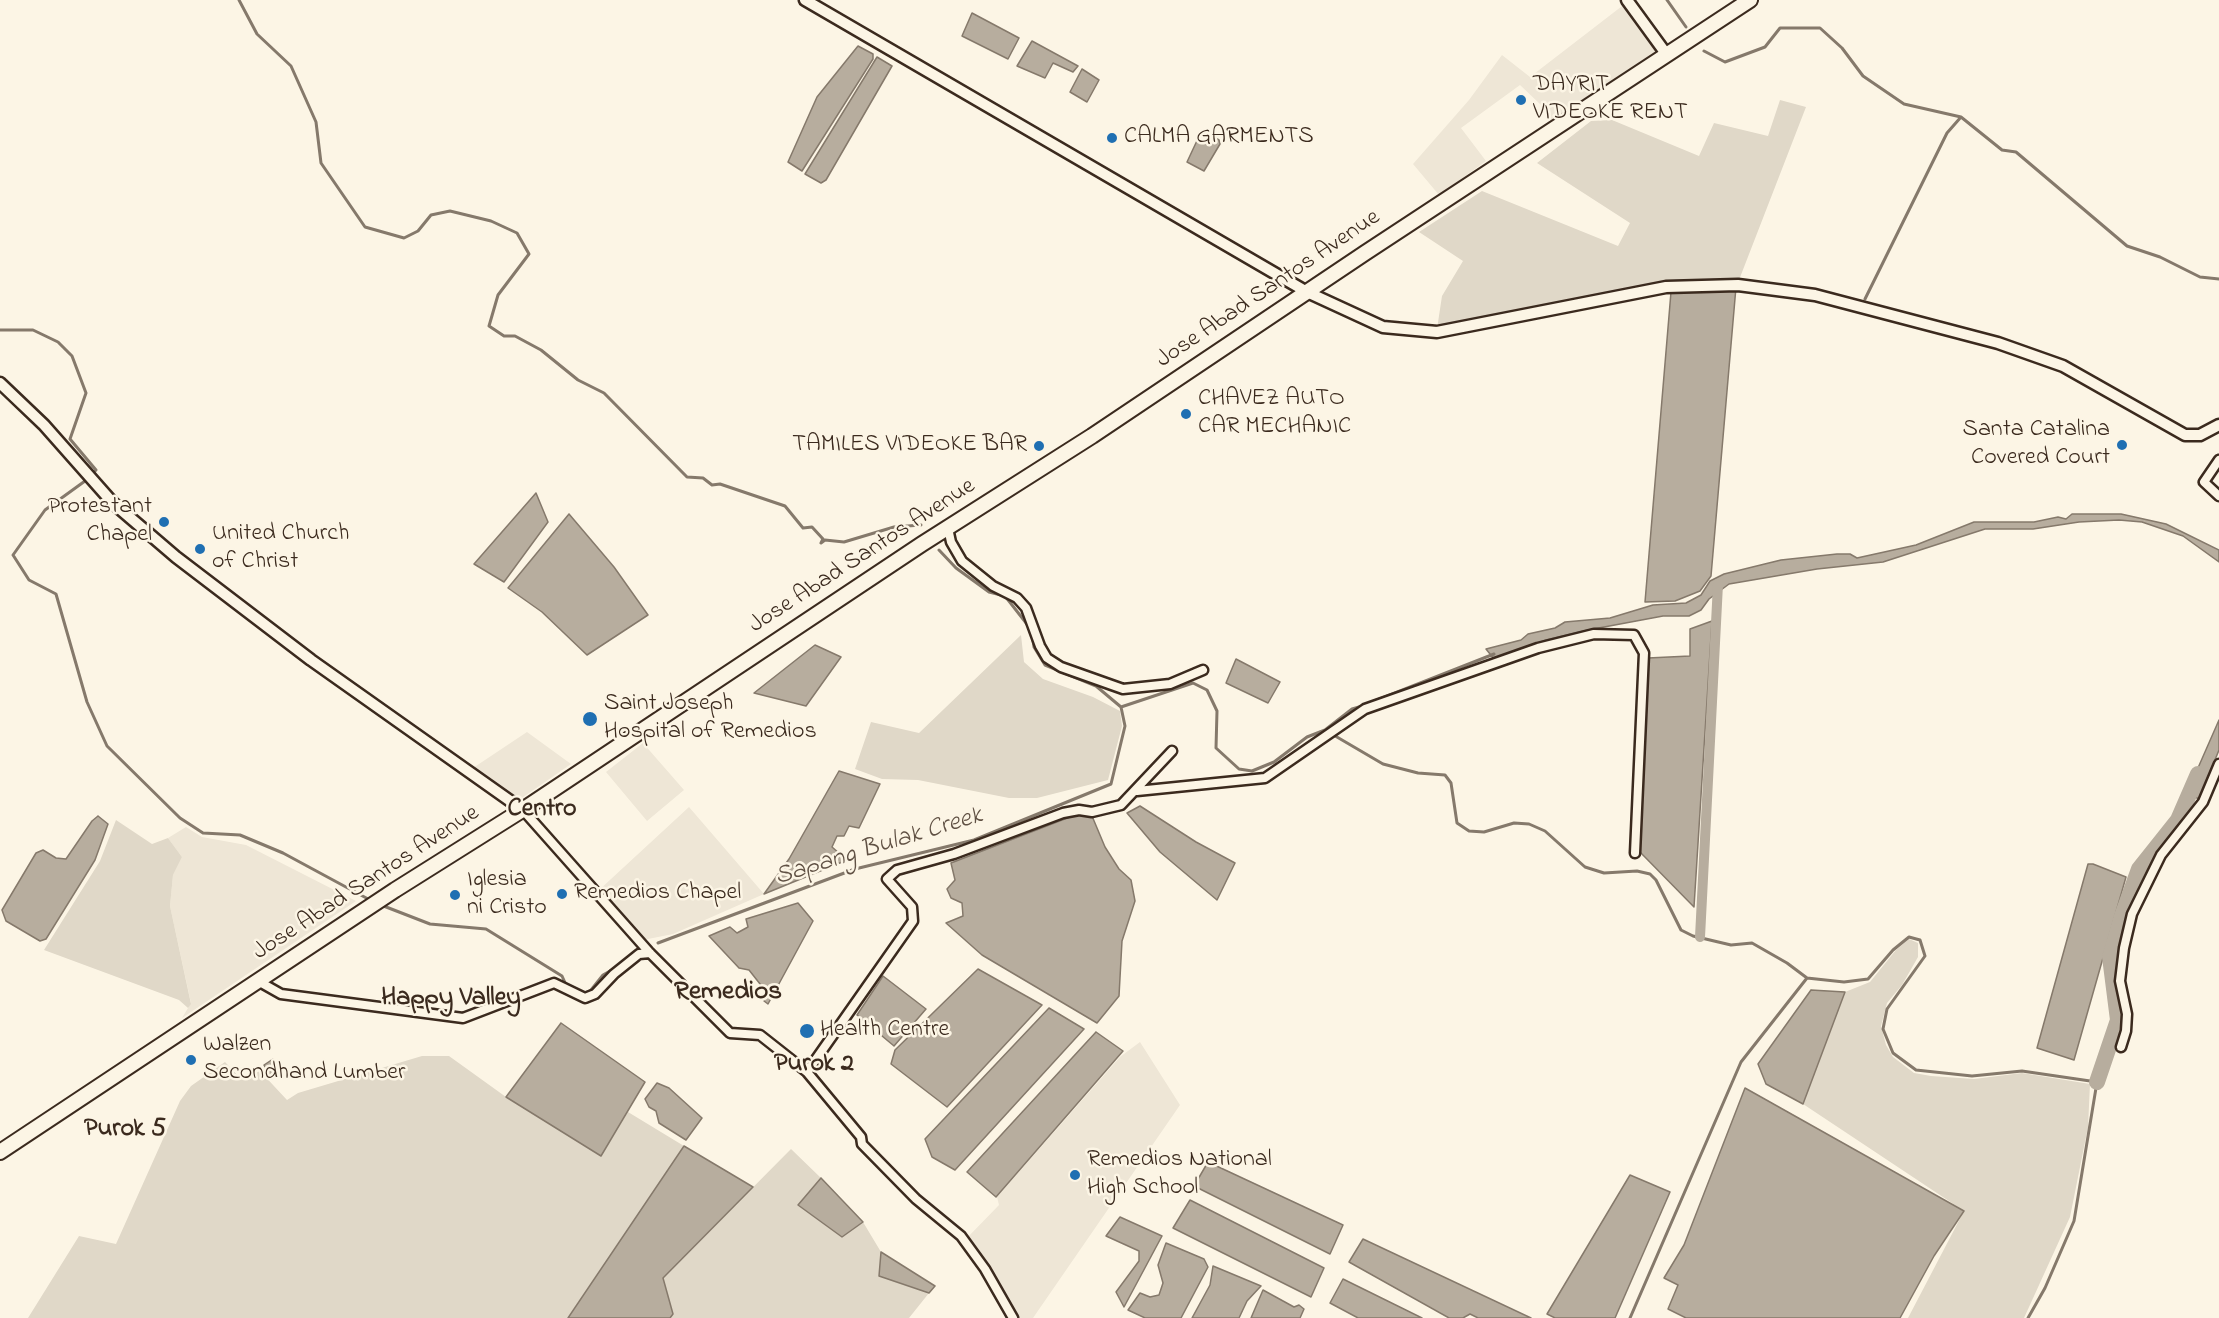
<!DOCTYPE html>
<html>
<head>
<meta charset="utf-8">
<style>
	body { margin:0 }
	canvas { display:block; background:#fcf5e5 }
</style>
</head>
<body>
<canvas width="2219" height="1318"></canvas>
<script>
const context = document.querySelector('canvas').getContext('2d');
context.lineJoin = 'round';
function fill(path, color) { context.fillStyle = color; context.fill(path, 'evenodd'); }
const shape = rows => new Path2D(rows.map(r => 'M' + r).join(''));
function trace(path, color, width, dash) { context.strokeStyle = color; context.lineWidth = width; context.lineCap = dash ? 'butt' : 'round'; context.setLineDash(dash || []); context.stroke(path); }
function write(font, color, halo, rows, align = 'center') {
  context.font = font + ' "Indie Flower",sans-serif'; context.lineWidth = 5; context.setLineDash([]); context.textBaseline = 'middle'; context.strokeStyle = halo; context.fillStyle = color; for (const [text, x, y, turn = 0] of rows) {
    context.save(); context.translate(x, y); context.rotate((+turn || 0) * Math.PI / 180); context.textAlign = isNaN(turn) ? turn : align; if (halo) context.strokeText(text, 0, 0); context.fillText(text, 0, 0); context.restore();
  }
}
const built = shape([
	[1626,3,1654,46,1655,53,1549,121,1541,105,1520,85,1461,128,1486,161,1439,195,1413,164,1469,100,1502,55,1530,77],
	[527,732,571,764,516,802,470,770],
	[643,743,684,790,647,821,606,772],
	[689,807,764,894,673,934,643,940,598,891],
	[186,827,202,837,246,845,356,901,182,1018,191,1003,170,906,173,875,182,857,168,838],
	[1140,1042,1180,1105,1033,1318,1016,1318,966,1239,999,1205,997,1197,1120,1057]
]);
const green = shape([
	[1780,100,1806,107,1739,280,1667,282,1437,329,1442,296,1463,261,1419,232,1482,191,1618,246,1630,223,1537,163,1591,121,1612,120,1699,156,1714,123,1768,136],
	[1021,635,1024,662,1043,679,1093,697,1120,711,1122,726,1108,780,1037,798,1009,798,918,780,882,779,855,769,871,722,919,733],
	[116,820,152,844,168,838,182,857,173,875,170,906,191,1004,188,1008,179,1000,44,950,100,861],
	[1909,939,1918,943,1918,957,1902,985,1887,1003,1881,1026,1886,1045,1893,1057,1914,1073,1931,1076,1974,1079,2022,1073,2090,1084,2088,1127,2070,1217,2024,1318,1908,1318,1964,1211,1803,1104,1845,992,1870,982,1896,950],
	[422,1056,449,1056,506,1097,601,1156,628,1112,684,1146,568,1318,28,1318,79,1236,116,1244,180,1101,191,1086,225,1062,241,1079,260,1071,287,1100,298,1093],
	[791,1149,821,1178,799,1205,842,1237,863,1222,881,1252,879,1276,929,1293,909,1318,670,1318,673,1314,663,1278]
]);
const water = shape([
	[972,13,1019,38,1008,59,962,36,972,13],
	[1032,41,1078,66,1073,72,1053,63,1045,78,1017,66,1032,41],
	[858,46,873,54,873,59,802,171,788,162,817,97,858,46],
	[877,57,892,66,826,180,821,183,805,174,877,57],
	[1082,69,1099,80,1087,102,1070,92,1082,69],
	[1202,130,1219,140,1220,144,1204,171,1187,162,1202,130],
	[1736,287,1711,576,1700,591,1675,601,1645,602,1671,292,1736,287],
	[536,493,548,522,504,582,474,564,536,493],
	[569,514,614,567,648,615,587,655,542,612,508,588,569,514],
	[2072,514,2121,514,2166,524,2219,550,2219,562,2183,536,2142,522,2119,520,2079,522,2033,529,1985,529,1883,562,1817,569,1729,584,1709,599,1701,610,1689,616,1663,616,1588,630,1546,640,1494,659,1486,649,1521,640,1528,634,1555,628,1565,622,1610,618,1653,605,1686,603,1701,595,1710,581,1724,574,1781,560,1837,554,1850,554,1857,558,1916,545,1974,522,2034,522,2058,517,2066,519,2072,514],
	[1712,621,1694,907,1638,850,1648,658,1690,656,1690,629,1712,621],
	[815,645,841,657,806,706,754,693,815,645],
	[1236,659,1280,682,1268,703,1226,683,1236,659],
	[2219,720,2219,750,2199,799,2187,793,2219,720],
	[839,771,880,784,859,828,849,826,844,836,837,836,832,847,847,860,764,894,789,859,839,771],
	[1140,806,1196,842,1235,863,1217,900,1160,852,1127,813,1140,806],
	[1075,815,1092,816,1105,847,1119,869,1131,880,1135,901,1122,941,1119,996,1097,1023,982,955,946,923,963,916,962,903,951,898,947,889,955,880,951,863,1075,815],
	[98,816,108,824,95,860,46,939,40,941,6,921,2,910,36,853,43,850,56,858,66,859,92,821,98,816],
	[2088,864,2093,864,2126,877,2074,1060,2037,1048,2088,864],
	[798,903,813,921,768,1004,764,1001,764,989,749,970,739,968,709,936,730,927,737,933,748,927,746,919,798,903],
	[978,969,1042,1005,947,1107,891,1064,895,1050,978,969],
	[883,976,926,1009,894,1046,857,1015,883,976],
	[1811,990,1845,992,1803,1104,1766,1084,1758,1064,1811,990],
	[1049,1008,1084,1029,955,1170,932,1157,925,1139,1049,1008],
	[561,1023,645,1082,601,1156,506,1097,561,1023],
	[1096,1032,1123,1051,996,1197,967,1172,1096,1032],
	[273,1059,282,1072,271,1079,264,1065,273,1059],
	[657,1083,669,1088,702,1118,686,1140,659,1123,656,1111,649,1107,645,1099,657,1083],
	[1745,1088,1964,1211,1934,1256,1900,1318,1686,1318,1668,1309,1678,1285,1664,1278,1684,1245,1745,1088],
	[684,1146,753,1187,663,1278,673,1314,670,1318,568,1318,684,1146],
	[1208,1162,1343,1225,1330,1254,1194,1186,1208,1162],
	[1630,1175,1670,1192,1615,1318,1555,1318,1547,1314,1630,1175],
	[821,1178,863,1222,842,1237,798,1205,821,1178],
	[1190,1200,1324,1268,1311,1297,1173,1228,1190,1200],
	[1120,1217,1162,1236,1124,1307,1116,1292,1139,1261,1139,1251,1106,1236,1120,1217],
	[1363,1239,1531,1318,1478,1318,1470,1314,1463,1318,1449,1318,1349,1262,1363,1239],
	[1166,1243,1204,1259,1208,1267,1181,1318,1145,1318,1128,1310,1140,1293,1150,1297,1159,1295,1163,1283,1158,1265,1166,1243],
	[881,1252,935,1286,929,1293,879,1276,881,1252],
	[1213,1266,1261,1286,1247,1301,1239,1318,1192,1318,1210,1285,1213,1266],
	[1343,1279,1422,1318,1358,1318,1330,1303,1343,1279],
	[1263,1290,1294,1307,1299,1305,1304,1309,1300,1318,1251,1318,1263,1290]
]);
const stream = shape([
	[239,0,257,34,291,66,316,122,321,163,365,227,404,238,418,231,431,215,450,211,491,221,517,233,529,254,498,295,489,326,504,336,515,336,541,350,578,380,604,393,687,477,703,478,712,485,720,484,785,506,803,528,812,527,823,539,821,543,825,540,844,542,894,527,921,525],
	[1667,0,1686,27],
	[1704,51,1725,62,1765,47,1780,28,1820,28,1842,48,1863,76,1904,104,1961,117,2002,150,2016,152,2127,246,2160,257,2200,277,2219,279],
	[1865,299,1947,133,1961,117],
	[0,330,33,330,58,342,72,356,86,393,70,439,96,470,85,481,45,510,13,555,29,580,56,594,87,702,107,746,180,818,203,833,240,835,283,853,370,900],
	[939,550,956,568,989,592,1005,596,1030,628],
	[1372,702,1494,654],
	[1121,707,1193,683,1207,690,1217,711,1216,748,1239,769,1252,771,1274,762,1307,737,1325,730,1352,709,1366,705],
	[1325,730,1383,764,1418,773,1445,775,1451,783,1457,823,1469,831,1484,832,1514,823,1529,824,1545,831,1585,867,1604,873,1637,871,1650,874,1656,880,1681,930,1693,936,1731,945,1752,943,1787,963,1807,978,1844,982,1868,979,1893,950,1909,937,1920,940,1925,956,1887,1009,1883,1029,1893,1053,1916,1070,1972,1076,2022,1071,2097,1082,2074,1221,2045,1288,2028,1318],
	[381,905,430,924,486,929,562,976,567,987],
	[658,943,855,869,974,840,1111,784,1125,726,1121,707,1096,686,1045,665,1034,647,1032,634],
	[587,995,603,975,617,967],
	[1630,1318,1741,1062,1807,978]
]);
const canal = shape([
	[1700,937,1718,584]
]);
const river = shape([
	[2097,1082,2118,1020,2110,957,2122,916,2139,869,2178,820,2198,774]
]);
const minor = shape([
	[2219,460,2204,482,2219,496],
	[948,528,951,542,962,561,993,586,1017,598,1026,608,1040,646,1047,658,1061,667,1123,689,1170,684,1203,670],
	[1137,791,1265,778,1365,709,1538,648,1594,634,1634,635,1644,653,1635,853],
	[523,810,649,952,730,1033,760,1035,807,1072,861,1137,862,1144,916,1199,961,1236,985,1269,1013,1318],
	[258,981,281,994,463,1018,554,983,585,998,595,994,614,974,639,954,650,953],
	[2121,1047,2126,1031,2127,1014,2120,981,2124,948,2132,914,2161,855,2203,802,2219,764],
	[807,1072,913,921,912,907,887,879,897,870,954,854,1063,813,1079,810,1092,812,1121,805,1172,751]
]);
const tertiary = shape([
	[805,0,1307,292,1383,327,1437,332,1666,287,1738,285,1815,295,1998,343,2063,366,2185,435,2200,435,2219,425],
	[1627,0,1667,55],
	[0,383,44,425,113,503,176,557,311,660,523,810]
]);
const trunk = shape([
	[0,1152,395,890,527,807,922,544,1092,436,1365,253,1750,0]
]);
const markers = [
	[1521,100,6,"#1f6fb2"],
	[1112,138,6,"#1f6fb2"],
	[1186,414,6,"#1f6fb2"],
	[2122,445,6,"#1f6fb2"],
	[1039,446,6,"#1f6fb2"],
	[164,522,6,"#1f6fb2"],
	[200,549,6,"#1f6fb2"],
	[590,719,8,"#1f6fb2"],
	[562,894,6,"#1f6fb2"],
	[455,895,6,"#1f6fb2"],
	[807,1031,8,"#1f6fb2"],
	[191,1060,6,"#1f6fb2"],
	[1075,1175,6,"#1f6fb2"]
];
const poiNames = [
	["DAYRIT",1533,86],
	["VIDEOKE RENT",1533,114],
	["CALMA GARMENTS",1124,138],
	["CHAVEZ AUTO",1198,400],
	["CAR MECHANIC",1198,428],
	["Santa Catalina",2110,431,"right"],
	["Covered Court",2110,459,"right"],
	["TAMILES VIDEOKE BAR",1027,446,"right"],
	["Protestant",152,508,"right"],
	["Chapel",152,536,"right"],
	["United Church",212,535],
	["of Christ",212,563],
	["Saint Joseph",604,705],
	["Hospital of Remedios",604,733],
	["Iglesia",467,881],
	["ni Cristo",467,909],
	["Remedios Chapel",574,894],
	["Health Centre",820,1031],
	["Walzen",203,1046],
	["Secondhand Lumber",203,1074],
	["Remedios National",1087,1161],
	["High School",1087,1189]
];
const streetNames = [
	["Jose Abad Santos Avenue",1269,290,-34],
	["Jose Abad Santos Avenue",863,557,-33],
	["Jose Abad Santos Avenue",367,884,-33]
];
const neighbourhoodNames = [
	["Centro",542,811],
	["Happy Valley",451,1000],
	["Purok 2",814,1066],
	["Purok 5",125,1131]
];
const waterNames = [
	["Sapang Bulak Creek",879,848,-17]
];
const quarterNames = [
	["Remedios",728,994]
];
fill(built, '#eee6d6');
fill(green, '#e0d8c8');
fill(water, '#b7ad9e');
trace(water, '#85796b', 1.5);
trace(stream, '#85796b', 3);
trace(canal, '#b7ad9e', 10);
trace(river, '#b7ad9e', 16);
trace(minor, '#3b2a1e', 13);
trace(tertiary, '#3b2a1e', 15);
trace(trunk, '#3b2a1e', 18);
trace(minor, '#fcf5e5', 8);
trace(tertiary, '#fcf5e5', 10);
trace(trunk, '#fcf5e5', 14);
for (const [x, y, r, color] of markers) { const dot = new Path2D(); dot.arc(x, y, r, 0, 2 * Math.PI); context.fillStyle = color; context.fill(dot); trace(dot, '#fcf5e5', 2); }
write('24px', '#3b2a1e', '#fcf5e5', poiNames, 'left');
write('24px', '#3b2a1e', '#fcf5e5', streetNames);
write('bold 26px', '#3b2a1e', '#fcf5e5', neighbourhoodNames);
write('italic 26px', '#605144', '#fcf5e5', waterNames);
write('bold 27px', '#3b2a1e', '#fcf5e5', quarterNames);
</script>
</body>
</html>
